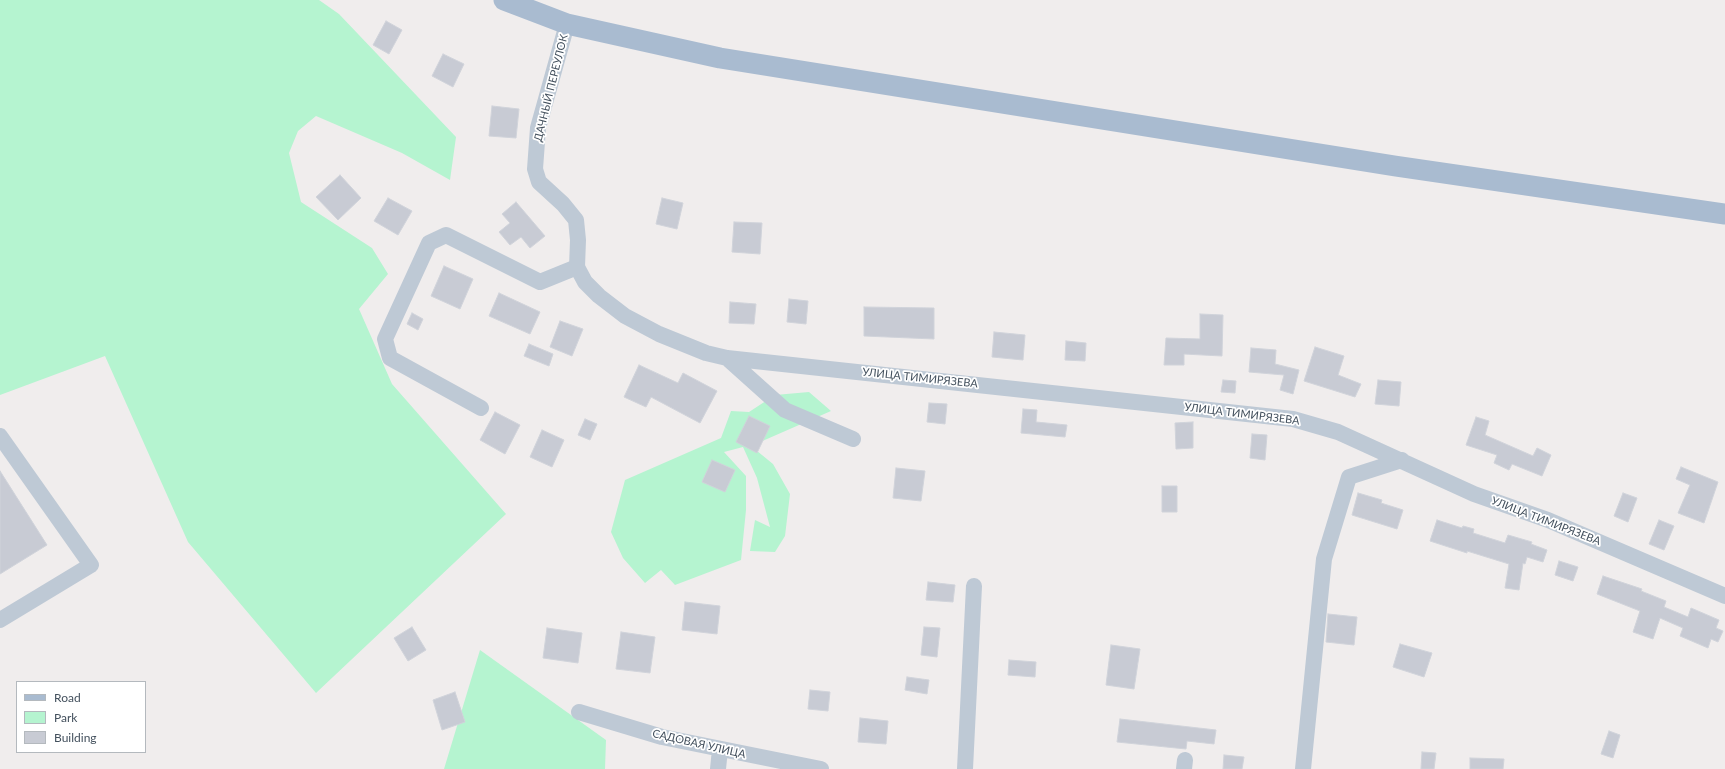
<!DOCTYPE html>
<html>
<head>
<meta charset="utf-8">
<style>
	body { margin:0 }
	#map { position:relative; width:1725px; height:769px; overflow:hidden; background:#f0eded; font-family:Lato,sans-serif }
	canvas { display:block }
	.legend { position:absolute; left:16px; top:681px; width:130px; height:72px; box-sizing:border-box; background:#fff; border:1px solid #b4b9be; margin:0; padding:5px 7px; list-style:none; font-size:12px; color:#43505d }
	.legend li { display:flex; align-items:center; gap:8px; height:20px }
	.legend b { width:20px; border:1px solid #b4b9be }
</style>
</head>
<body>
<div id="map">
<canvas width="1725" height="769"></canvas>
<ul class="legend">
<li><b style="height:5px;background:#a9bbd0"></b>Road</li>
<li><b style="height:11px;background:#b5f4d0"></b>Park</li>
<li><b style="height:11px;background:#c8cbd4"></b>Building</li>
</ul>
</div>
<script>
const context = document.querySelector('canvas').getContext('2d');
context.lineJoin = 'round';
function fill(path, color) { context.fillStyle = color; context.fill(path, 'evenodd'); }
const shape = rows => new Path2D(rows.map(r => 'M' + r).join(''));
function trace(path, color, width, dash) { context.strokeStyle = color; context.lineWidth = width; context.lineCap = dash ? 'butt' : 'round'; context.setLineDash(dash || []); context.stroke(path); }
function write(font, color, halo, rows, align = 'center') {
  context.font = font + ' Lato,sans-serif'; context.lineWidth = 3.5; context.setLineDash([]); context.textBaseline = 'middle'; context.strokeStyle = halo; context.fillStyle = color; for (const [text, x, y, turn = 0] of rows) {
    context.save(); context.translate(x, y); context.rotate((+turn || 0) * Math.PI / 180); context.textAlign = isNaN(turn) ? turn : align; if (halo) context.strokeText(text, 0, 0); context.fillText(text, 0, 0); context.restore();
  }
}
const green = shape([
	[0,0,319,0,339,14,456,137,450,180,402,153,316,116,298,131,289,153,301,202,372,248,388,274,359,309,392,384,506,514,316,693,188,542,105,356,0,395],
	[809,392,831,411,751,446,773,464,790,494,785,536,775,552,750,551,755,520,770,527,757,478,743,447,724,452,746,476,746,510,741,560,675,585,661,570,645,583,623,558,611,532,625,480,721,438,731,411,749,412,775,395],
	[480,650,606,740,605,769,444,769]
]);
const building = shape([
	[386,21,402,30,389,54,373,45,386,21],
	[443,54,464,64,453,87,432,76,443,54],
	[492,106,519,109,516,138,489,136,492,106],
	[340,175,361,198,338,220,316,197,340,175],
	[388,198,412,211,398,235,374,221,388,198],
	[662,198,683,203,677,229,656,224,662,198],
	[516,202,545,236,530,248,521,237,510,245,499,232,510,223,502,214,516,202],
	[734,222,762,223,760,254,732,252,734,222],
	[444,266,473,279,460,309,431,296,444,266],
	[499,293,540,312,530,334,489,316,499,293],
	[789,299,808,301,806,324,787,322,789,299],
	[730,302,756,304,754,324,729,323,730,302],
	[864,307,934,308,934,339,864,336,864,307],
	[412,313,423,319,418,330,407,324,412,313],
	[1200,314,1223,315,1222,356,1184,354,1184,365,1164,365,1166,338,1200,339,1200,314],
	[560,321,583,329,572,356,550,347,560,321],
	[994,332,1025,335,1023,360,992,357,994,332],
	[1066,341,1086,343,1085,361,1065,360,1066,341],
	[529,344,553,354,549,366,524,356,529,344],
	[1315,347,1344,356,1338,375,1361,384,1355,397,1304,381,1315,347],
	[1251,348,1276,350,1275,364,1299,370,1293,394,1280,390,1284,375,1249,372,1251,348],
	[639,365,678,383,683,373,717,391,700,423,651,397,646,407,624,397,639,365],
	[1223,380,1236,381,1235,393,1221,392,1223,380],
	[1378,380,1401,382,1399,406,1375,404,1378,380],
	[929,403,947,404,945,424,927,422,929,403],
	[1023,409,1037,410,1036,422,1067,425,1065,437,1021,433,1023,409],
	[495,412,520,425,505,454,480,440,495,412],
	[749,416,770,426,757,453,736,442,749,416],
	[1476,417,1489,421,1485,435,1533,456,1537,448,1551,455,1542,476,1512,464,1509,470,1494,463,1497,455,1466,445,1476,417],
	[585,419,597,424,590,440,578,435,585,419],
	[1193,422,1193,448,1176,449,1175,423,1193,422],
	[542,430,564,440,552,467,530,457,542,430],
	[1252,434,1267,435,1265,460,1250,458,1252,434],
	[712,460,735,470,725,492,702,482,712,460],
	[1681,467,1718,482,1704,523,1678,513,1690,485,1676,479,1681,467],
	[896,468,925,471,921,501,893,498,896,468],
	[0,471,47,545,0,574,0,471],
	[1162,486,1177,486,1177,512,1162,512,1162,486],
	[1358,493,1382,500,1381,503,1403,510,1397,529,1352,515,1358,493],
	[1623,493,1637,498,1628,522,1614,516,1623,493],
	[1437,520,1462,528,1463,526,1474,529,1473,533,1505,543,1508,535,1532,542,1531,544,1547,550,1543,562,1527,557,1525,564,1523,563,1519,590,1505,588,1509,564,1467,551,1467,553,1430,541,1437,520],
	[1659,520,1674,526,1664,550,1649,544,1659,520],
	[1559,561,1578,567,1573,581,1555,575,1559,561],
	[1603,576,1642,589,1641,591,1666,601,1664,607,1688,617,1691,608,1719,620,1716,628,1723,631,1718,642,1711,639,1708,648,1680,636,1683,628,1660,618,1653,639,1633,632,1640,611,1597,594,1603,576],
	[928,582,955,585,953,602,926,600,928,582],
	[685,602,720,606,717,634,682,630,685,602],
	[1328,614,1357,617,1354,645,1326,642,1328,614],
	[412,627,426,650,408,661,394,638,412,627],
	[924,627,940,628,937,657,921,655,924,627],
	[547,628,582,633,578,663,543,658,547,628],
	[621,632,655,637,650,673,616,669,621,632],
	[1400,644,1432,653,1424,677,1393,667,1400,644],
	[1111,645,1140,649,1134,689,1106,685,1111,645],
	[1009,660,1036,662,1035,677,1008,675,1009,660],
	[907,677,929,680,927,694,905,690,907,677],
	[810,690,830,692,828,711,808,709,810,690],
	[455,692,465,722,442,730,433,700,455,692],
	[860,718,888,721,886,744,858,742,860,718],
	[1120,719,1216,730,1214,744,1187,741,1186,749,1117,742,1120,719],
	[1609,731,1620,735,1613,758,1601,754,1609,731],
	[1422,752,1436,753,1434,769,1421,769,1422,752],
	[1224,755,1244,757,1242,769,1223,769,1224,755],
	[1470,758,1504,759,1503,769,1470,769,1470,758]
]);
const minor = shape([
	[567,24,538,128,535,169,539,182,563,204,576,220,578,240,577,267,585,282,599,296,625,316,659,334,706,353,727,358,1293,419,1338,432,1474,494,1548,520,1725,596],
	[727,358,785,410,853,439],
	[481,408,390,358,385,339,429,243,446,235,540,282,577,267],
	[0,436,91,565,0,620],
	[579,712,662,737,821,769],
	[718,769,720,749],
	[965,769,974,586],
	[1184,769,1185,760],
	[1303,769,1324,559,1349,477,1402,460]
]);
const major = shape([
	[504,0,567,24,720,58,1395,166,1725,214]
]);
const streetNames = [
	["ДАЧНЫЙ ПЕРЕУЛОК",551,88,-76],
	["УЛИЦА ТИМИРЯЗЕВА",920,378,6],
	["УЛИЦА ТИМИРЯЗЕВА",1242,414,7],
	["УЛИЦА ТИМИРЯЗЕВА",1546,521,21],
	["САДОВАЯ УЛИЦА",699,744,13]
];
fill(green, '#b5f4d0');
fill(building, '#c8cbd4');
trace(building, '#d0d3da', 1);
trace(minor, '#bec9d5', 16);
trace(major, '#a9bbd0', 21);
write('11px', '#43505d', '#fff', streetNames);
</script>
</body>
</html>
